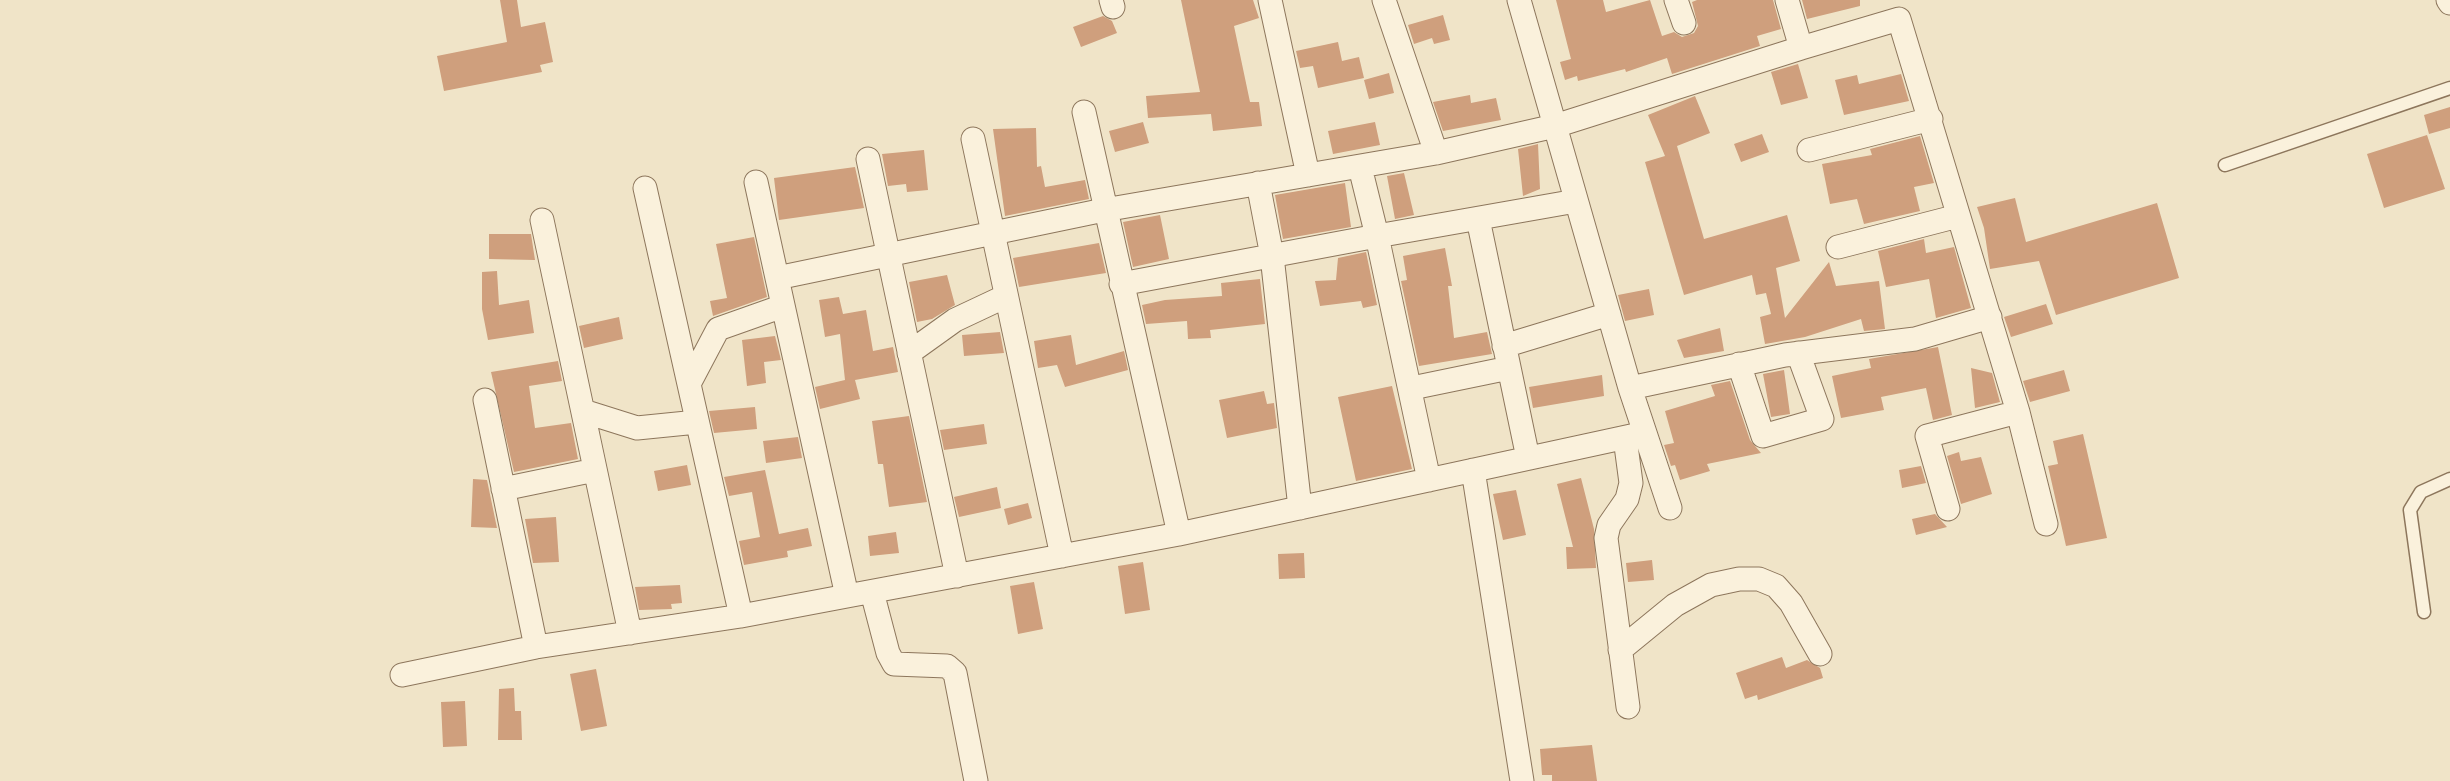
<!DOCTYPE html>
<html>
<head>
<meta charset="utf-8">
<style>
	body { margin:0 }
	canvas { display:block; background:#f0e4c8 }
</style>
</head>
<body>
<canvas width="2450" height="781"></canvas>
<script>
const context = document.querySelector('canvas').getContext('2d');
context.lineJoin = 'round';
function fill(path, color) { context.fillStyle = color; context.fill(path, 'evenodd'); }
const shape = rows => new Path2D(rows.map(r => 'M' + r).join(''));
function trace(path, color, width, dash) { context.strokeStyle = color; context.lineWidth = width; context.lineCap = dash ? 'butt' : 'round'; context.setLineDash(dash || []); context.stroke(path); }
const building = shape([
	[500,0,517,0,521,27,545,22,553,62,540,65,542,72,444,91,437,56,507,42],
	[1181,0,1253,0,1259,18,1234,26,1250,102,1259,102,1262,126,1213,131,1211,114,1148,118,1146,96,1200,92],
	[1556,0,1603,0,1606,12,1650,0,1662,36,1674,32,1682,37,1694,33,1698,26,1692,2,1697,0,1773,0,1781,29,1757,36,1760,46,1672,74,1667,58,1626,72,1625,69,1578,81,1577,76,1565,80,1560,62,1571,59],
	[1802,0,1860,0,1860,6,1807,19],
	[1443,15,1450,40,1434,44,1432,38,1414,44,1408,25],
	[1103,16,1112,21,1117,33,1081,47,1073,27],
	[1338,42,1342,61,1359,57,1364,78,1318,88,1313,66,1300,68,1296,51],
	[1798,64,1808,98,1781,105,1771,72],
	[1389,73,1394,93,1369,99,1364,80],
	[1901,74,1909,101,1844,115,1835,80,1857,75,1859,84],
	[1470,95,1471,103,1496,98,1501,120,1443,131,1433,102],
	[1695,96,1710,133,1677,146,1704,239,1787,215,1800,261,1776,268,1785,318,1829,262,1836,286,1879,281,1885,329,1864,331,1861,319,1805,337,1765,344,1760,317,1771,314,1766,293,1756,295,1752,275,1684,295,1645,162,1665,156,1648,115],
	[2450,107,2450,128,2429,134,2424,115],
	[1143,122,1149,143,1115,152,1109,131],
	[1375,122,1380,145,1333,154,1328,131],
	[1036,128,1037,167,1041,166,1045,187,1085,180,1089,199,1005,216,993,129],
	[1762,134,1769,152,1741,162,1734,144],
	[2427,135,2445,189,2384,208,2367,154],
	[1920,136,1934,183,1914,187,1920,211,1864,224,1857,199,1830,204,1822,164,1872,155,1870,149],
	[1538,144,1540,189,1523,196,1518,149],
	[924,150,928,190,907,192,906,184,888,186,882,154],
	[855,167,864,208,779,220,774,178],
	[1404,173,1414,215,1395,219,1387,176],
	[1345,183,1351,227,1283,239,1275,195],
	[2015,198,2026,242,2157,203,2179,278,2056,315,2039,261,1990,269,1984,228,1977,207],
	[1160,215,1169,259,1133,267,1123,222],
	[489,234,531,234,535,260,489,259],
	[754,237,767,297,713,316,710,301,727,298,716,244],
	[1924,239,1926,253,1954,247,1971,308,1936,318,1929,279,1886,287,1878,251],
	[1099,243,1106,273,1019,287,1013,258],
	[1445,248,1452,286,1448,286,1454,338,1487,332,1492,354,1419,366,1401,281,1407,280,1403,256],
	[1366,252,1377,305,1363,308,1361,301,1320,306,1315,281,1336,280,1338,258],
	[497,271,499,305,529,300,534,333,488,340,482,309,482,272],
	[947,275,955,305,932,319,917,322,909,282],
	[1260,279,1265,324,1210,330,1211,338,1188,339,1187,321,1146,324,1142,305,1165,300,1222,296,1221,283],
	[1649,289,1654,315,1625,321,1618,295],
	[839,297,843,314,866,310,873,351,893,347,898,372,855,380,860,399,820,409,815,387,845,380,840,334,825,337,819,300],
	[2046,304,2053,324,2011,337,2004,317],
	[619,317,623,339,584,348,579,326],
	[1720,328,1724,351,1684,358,1677,340],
	[1000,332,1004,353,964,356,962,335],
	[1071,335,1076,365,1124,351,1128,370,1065,387,1057,365,1038,368,1034,341],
	[775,336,781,360,764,362,766,383,747,386,742,340],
	[1938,347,1952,415,1933,420,1926,388,1881,397,1884,410,1841,418,1832,376,1871,368,1869,359],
	[558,361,562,381,529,386,535,428,571,423,578,459,514,472,491,372],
	[1971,368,1992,373,2000,402,1975,408],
	[1784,370,1790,414,1771,417,1763,374],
	[2064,370,2070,391,2030,402,2023,381],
	[1602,375,1604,396,1533,408,1529,387],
	[1730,381,1750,440,1761,453,1707,464,1710,471,1680,480,1675,465,1671,466,1664,445,1674,443,1665,411,1715,396,1711,385],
	[1392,386,1412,469,1356,481,1338,397],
	[1264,391,1267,404,1274,403,1277,428,1227,438,1219,400],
	[755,407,757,429,714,433,709,411],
	[909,416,927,502,889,507,883,464,878,464,872,421],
	[984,424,987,444,944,450,940,430],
	[2083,434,2107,538,2066,546,2048,466,2058,464,2053,441],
	[798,437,802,458,766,463,763,441],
	[1959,452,1961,461,1981,457,1992,494,1961,504,1947,456],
	[687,465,691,485,658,491,654,471],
	[1921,466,1926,483,1902,488,1899,470],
	[765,470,779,534,808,528,812,546,787,551,788,557,744,565,739,541,760,537,752,492,729,496,724,477],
	[1581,478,1594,529,1596,568,1567,569,1566,547,1573,547,1557,484],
	[473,479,487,480,497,528,471,527],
	[997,487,1001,508,959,517,954,497],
	[1516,490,1526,535,1503,540,1493,494],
	[1028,503,1032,518,1008,525,1004,509],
	[1935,514,1947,527,1916,535,1912,519],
	[556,517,559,562,533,563,525,519],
	[896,532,899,553,870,556,868,536],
	[1304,553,1305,578,1279,579,1278,554],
	[1652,560,1654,580,1628,582,1626,563],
	[1143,562,1150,610,1125,614,1118,566],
	[1034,582,1043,629,1018,634,1010,586],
	[680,585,682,603,671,604,672,609,639,610,635,587],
	[1782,657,1786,668,1807,660,1820,668,1823,678,1758,700,1757,695,1745,699,1736,673],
	[596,669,607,726,581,731,570,674],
	[514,688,515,711,521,711,522,740,498,740,499,689],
	[465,701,467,746,443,747,441,702],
	[1592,745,1597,781,1552,781,1552,775,1542,775,1540,749]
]);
const lane = shape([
	[2225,165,2450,88],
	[2424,612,2410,510,2421,492,2450,479]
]);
const street = shape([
	[1111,0,1113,7],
	[1270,0,1308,175],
	[1384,0,1436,153],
	[1519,0,1630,388,1785,355,1915,339,1990,317],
	[1676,0,1684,23],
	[1787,0,1801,48,1899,19,2018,412,2046,524],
	[2448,0,2450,3],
	[1084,112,1179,534],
	[973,139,1062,556],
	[1809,150,1931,119],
	[868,159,957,576],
	[1360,167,1377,236,1576,201],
	[756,182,777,278],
	[1258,183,1272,256,1300,508],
	[645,188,741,616,847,596],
	[1478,219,1528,458],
	[542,220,630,633],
	[1838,247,1958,216],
	[1121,284,1377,236,1429,480],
	[1504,346,1609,314],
	[909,353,955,320,1006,296],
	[1739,364,1763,436,1822,419,1798,353],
	[689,384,718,329,783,306],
	[1412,388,1509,368],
	[1630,388,1645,433,1179,534,847,596,777,278,1104,210,1436,153,1555,126,1801,48],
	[485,400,536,647],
	[583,411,637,428,697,422],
	[1645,433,1670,508],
	[1625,438,1631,483,1627,499,1609,525,1606,538,1628,707],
	[1473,470,1522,781],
	[503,489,595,470],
	[1948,509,1927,436,2018,412],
	[872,592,888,653,894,664,947,666,955,673,976,781],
	[1620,650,1675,605,1711,585,1739,579,1759,579,1776,586,1791,603,1820,654],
	[402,675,536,647,741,616]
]);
fill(building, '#cf9f7d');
trace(lane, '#8d765c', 15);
trace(street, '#8d765c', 25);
trace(lane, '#faf1dc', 12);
trace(street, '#faf1dc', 23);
</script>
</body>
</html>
